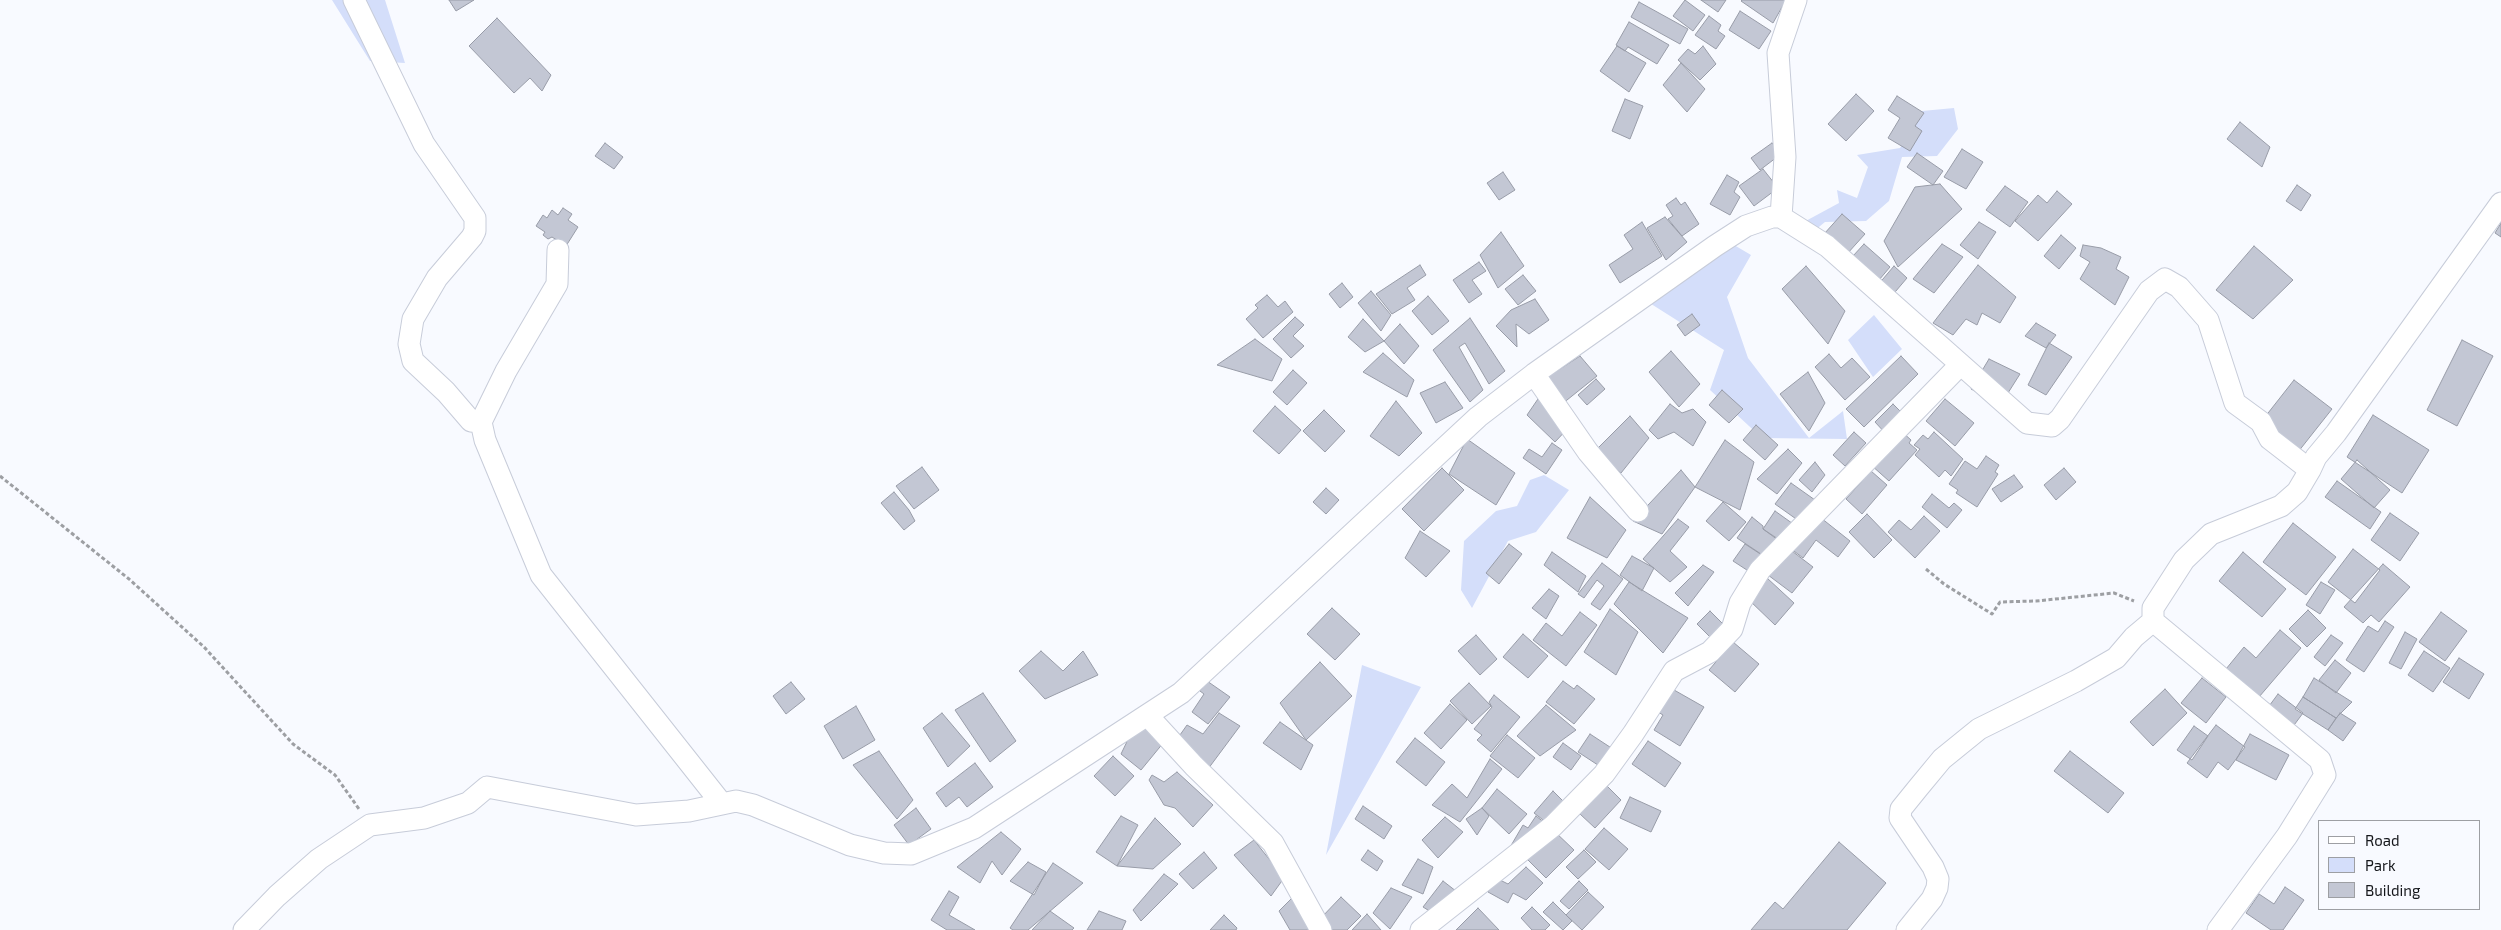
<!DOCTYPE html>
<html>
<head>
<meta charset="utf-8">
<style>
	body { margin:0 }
	#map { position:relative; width:2501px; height:930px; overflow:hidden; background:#f8faff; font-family:"Exo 2",sans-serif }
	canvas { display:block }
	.legend { position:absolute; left:2318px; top:820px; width:162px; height:90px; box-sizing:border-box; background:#f8faff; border:1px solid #9d9fa3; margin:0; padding:6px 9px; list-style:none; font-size:15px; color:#14161a }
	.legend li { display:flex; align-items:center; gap:10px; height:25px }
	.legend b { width:25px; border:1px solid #9d9fa3 }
</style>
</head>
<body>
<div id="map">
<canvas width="2501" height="930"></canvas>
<ul class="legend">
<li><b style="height:6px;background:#fff"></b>Road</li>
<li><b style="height:14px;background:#d4defa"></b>Park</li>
<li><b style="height:14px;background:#c3c7d4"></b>Building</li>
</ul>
</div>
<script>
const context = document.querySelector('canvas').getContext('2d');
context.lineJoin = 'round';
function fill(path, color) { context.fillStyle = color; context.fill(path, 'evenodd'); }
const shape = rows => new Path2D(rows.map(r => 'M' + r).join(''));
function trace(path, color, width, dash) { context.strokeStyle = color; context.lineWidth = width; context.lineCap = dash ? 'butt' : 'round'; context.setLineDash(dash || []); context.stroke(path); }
const green = shape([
	[332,0,385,0,405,63,370,61],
	[1954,108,1958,129,1937,156,1902,157,1889,201,1866,221,1825,222,1814,231,1802,223,1839,203,1837,190,1857,198,1868,167,1857,155,1900,148,1922,111],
	[1729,242,1751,255,1727,297,1748,358,1809,438,1843,411,1847,439,1762,438,1710,390,1724,350,1648,302],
	[1874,315,1902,349,1873,377,1848,340],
	[1544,475,1569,490,1536,532,1508,541,1472,608,1461,590,1464,541,1496,511,1517,506,1530,480],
	[1362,665,1421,687,1326,855]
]);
const building = shape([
	[449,0,474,0,456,11,449,0],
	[1685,0,1705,15,1693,31,1673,16,1685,0],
	[1701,0,1726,0,1718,12,1701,0],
	[1742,0,1786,0,1773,23,1741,1,1742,0],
	[1639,2,1688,29,1680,44,1631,17,1639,2],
	[1740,11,1771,31,1759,49,1729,30,1740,11],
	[1709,16,1721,25,1718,31,1725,36,1716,49,1695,35,1709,16],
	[497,18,551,75,542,91,530,78,514,93,469,46,497,18],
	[1629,22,1669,45,1657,64,1628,47,1625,51,1616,45,1629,22],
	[1617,46,1646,63,1629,92,1600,71,1617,46],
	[1703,46,1716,64,1700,80,1678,60,1688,49,1695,54,1703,46],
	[1681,63,1705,89,1687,112,1663,85,1681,63],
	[1856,94,1874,111,1846,141,1828,124,1856,94],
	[1897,96,1924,113,1915,126,1922,131,1910,151,1888,138,1900,118,1888,110,1897,96],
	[1625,99,1643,106,1630,139,1612,131,1625,99],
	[2240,122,2270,147,2262,167,2227,139,2240,122],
	[605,143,623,157,614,169,595,156,605,143],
	[1772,143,1781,154,1760,170,1751,158,1772,143],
	[1962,149,1983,162,1966,189,1944,177,1962,149],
	[1917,153,1943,171,1933,185,1907,167,1917,153],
	[1763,169,1778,188,1754,206,1739,186,1763,169],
	[1503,172,1515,190,1499,200,1487,183,1503,172],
	[1727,175,1739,182,1734,192,1740,197,1730,215,1710,204,1727,175],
	[1940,184,1962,209,1898,267,1884,241,1915,187,1940,184],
	[2297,185,2311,195,2301,211,2286,201,2297,185],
	[2005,186,2028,202,2010,227,1986,210,2005,186],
	[2057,191,2072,204,2038,241,2015,221,2038,195,2047,203,2057,191],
	[1676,198,1681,205,1685,202,1699,224,1682,236,1668,219,1673,216,1666,205,1676,198],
	[563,208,572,214,568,220,578,227,566,246,552,237,548,239,543,235,545,232,536,226,543,215,547,218,552,210,558,215,563,208],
	[1842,214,1865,234,1847,254,1824,234,1842,214],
	[1665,217,1687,242,1666,260,1647,228,1665,217],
	[1642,222,1662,256,1620,283,1609,265,1633,249,1624,235,1642,222],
	[1979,222,1996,232,1978,259,1960,245,1979,222],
	[2501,223,2501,237,2495,233,2501,223],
	[1501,232,1524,266,1498,288,1480,255,1501,232],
	[2061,235,2076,248,2059,269,2044,256,2061,235],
	[1864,244,1890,267,1879,280,1853,256,1864,244],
	[1942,244,1963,257,1934,293,1913,279,1942,244],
	[2083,245,2101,248,2121,257,2116,269,2129,277,2115,305,2080,279,2090,262,2080,256,2083,245],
	[2254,246,2293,280,2253,319,2216,290,2254,246],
	[1479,262,1486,271,1472,280,1482,294,1469,303,1453,280,1479,262],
	[1420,265,1426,275,1407,288,1415,300,1392,314,1376,294,1420,265],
	[1978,265,2016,297,2000,323,1982,313,1977,325,1966,319,1953,335,1933,323,1978,265],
	[1806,266,1845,311,1828,344,1782,289,1806,266],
	[1894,266,1907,278,1890,298,1877,286,1894,266],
	[1523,275,1536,291,1518,305,1505,289,1523,275],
	[1342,283,1353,297,1340,308,1329,294,1342,283],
	[1371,291,1391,315,1381,331,1358,303,1371,291],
	[1267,295,1278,307,1285,301,1293,312,1263,338,1246,319,1258,308,1255,305,1267,295],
	[1428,296,1449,321,1432,335,1412,311,1428,296],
	[1535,299,1549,320,1529,334,1516,324,1517,347,1496,326,1511,310,1535,299],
	[1692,314,1700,325,1685,336,1677,325,1692,314],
	[1295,317,1304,325,1293,336,1304,346,1291,358,1273,339,1295,317],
	[1470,318,1505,371,1489,384,1465,343,1459,347,1483,390,1470,402,1433,350,1470,318],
	[1363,319,1384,341,1365,352,1348,337,1363,319],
	[2036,323,2056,335,2046,348,2025,336,2036,323],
	[1400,324,1419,346,1404,364,1384,341,1400,324],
	[1255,339,1282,359,1272,381,1217,365,1255,339],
	[2462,340,2493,356,2457,426,2427,410,2462,340],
	[2049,343,2072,357,2046,395,2028,385,2049,343],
	[1671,351,1700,384,1679,407,1649,372,1671,351],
	[1383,353,1414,380,1407,397,1363,372,1383,353],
	[1829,354,1841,368,1852,358,1870,377,1845,400,1815,367,1829,354],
	[1580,356,1597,376,1562,404,1540,382,1580,356],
	[1901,356,1918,374,1864,427,1846,409,1901,356],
	[1989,359,2020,374,2001,404,1971,389,1989,359],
	[1293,370,1307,383,1287,405,1273,392,1293,370],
	[1808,372,1825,403,1809,431,1780,394,1808,372],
	[1596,379,1605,389,1587,405,1578,395,1596,379],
	[2294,380,2332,409,2298,452,2261,422,2294,380],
	[1445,382,1463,408,1436,423,1420,393,1445,382],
	[1722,390,1743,409,1729,423,1709,405,1722,390],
	[1540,396,1570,426,1555,442,1527,415,1540,396],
	[1945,399,1974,423,1955,446,1926,421,1945,399],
	[1396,401,1422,433,1399,456,1370,436,1396,401],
	[1670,404,1682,413,1693,409,1706,422,1693,446,1674,432,1658,439,1649,430,1670,404],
	[1893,404,1906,417,1887,435,1875,422,1893,404],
	[1275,406,1301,430,1279,454,1253,431,1275,406],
	[1324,410,1345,431,1325,452,1303,431,1324,410],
	[2373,415,2429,450,2402,493,2347,457,2373,415],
	[1630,416,1649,438,1621,473,1596,450,1630,416],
	[1756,425,1778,445,1765,460,1743,440,1756,425],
	[1901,431,1911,440,1909,443,1917,450,1889,481,1871,465,1901,431],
	[1854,432,1866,443,1845,466,1833,455,1854,432],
	[1934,432,1963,459,1951,476,1945,470,1939,477,1915,455,1920,449,1914,445,1923,435,1928,439,1934,432],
	[1467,439,1515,473,1496,505,1449,474,1467,439],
	[1725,440,1754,462,1740,510,1695,487,1725,440],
	[1552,443,1562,450,1546,474,1523,458,1529,449,1542,457,1552,443],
	[1788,449,1802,463,1777,494,1757,479,1788,449],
	[1986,456,1999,465,1995,472,1998,474,1977,507,1956,493,1958,490,1949,484,1965,461,1977,469,1986,456],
	[2357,460,2390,490,2374,508,2341,479,2357,460],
	[1815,462,1825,475,1812,492,1799,480,1815,462],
	[922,467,939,490,914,509,896,486,922,467],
	[1442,468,1464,490,1424,531,1402,509,1442,468],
	[2064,468,2076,482,2056,500,2044,485,2064,468],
	[1681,470,1695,487,1662,534,1633,521,1681,470],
	[1871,471,1887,485,1862,514,1846,499,1871,471],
	[2014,475,2023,487,2001,502,1992,489,2014,475],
	[2337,481,2381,512,2370,529,2325,497,2337,481],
	[1791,483,1815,500,1799,521,1775,504,1791,483],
	[1326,488,1339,500,1326,514,1313,502,1326,488],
	[894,492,909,510,915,521,904,530,881,503,894,492],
	[1932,494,1949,508,1954,503,1962,510,1947,528,1922,507,1932,494],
	[1590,497,1626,530,1607,558,1567,538,1590,497],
	[1723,502,1746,522,1729,541,1706,521,1723,502],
	[1775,511,1796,526,1784,543,1763,529,1775,511],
	[2390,513,2419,533,2400,561,2371,540,2390,513],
	[1816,514,1850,541,1838,557,1816,540,1803,558,1790,548,1816,514],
	[1867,514,1892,540,1874,558,1849,532,1867,514],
	[1924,516,1940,531,1915,558,1888,532,1899,520,1911,530,1924,516],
	[1752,517,1763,526,1763,529,1778,540,1767,558,1737,538,1752,517],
	[1678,519,1689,527,1670,551,1687,567,1670,582,1643,559,1678,519],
	[2293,523,2336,557,2306,595,2263,562,2293,523],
	[1420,531,1450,551,1426,577,1405,558,1420,531],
	[1509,544,1522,554,1499,584,1486,573,1509,544],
	[1745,544,1765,557,1753,574,1733,561,1745,544],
	[1788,548,1813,567,1792,593,1768,575,1788,548],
	[2353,549,2380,570,2355,603,2328,582,2353,549],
	[1552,552,1586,576,1578,592,1544,565,1552,552],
	[2243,552,2286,589,2262,617,2219,581,2243,552],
	[1632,556,1654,568,1642,591,1620,575,1632,556],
	[1602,563,1623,579,1600,610,1591,604,1604,586,1597,580,1584,598,1578,594,1602,563],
	[2383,564,2410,587,2379,622,2371,615,2363,623,2344,607,2383,564],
	[1703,565,1714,572,1688,606,1675,593,1703,565],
	[1767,578,1794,603,1775,625,1748,599,1767,578],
	[1629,582,1688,618,1663,653,1614,604,1629,582],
	[2321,582,2335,590,2320,614,2306,605,2321,582],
	[1549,589,1559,596,1546,619,1532,608,1549,589],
	[1332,608,1360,634,1335,660,1307,634,1332,608],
	[1610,609,1638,632,1616,675,1584,652,1610,609],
	[2308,610,2326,628,2307,647,2289,629,2308,610],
	[1710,611,1727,628,1714,641,1697,624,1710,611],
	[1580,612,1597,625,1566,666,1533,640,1546,623,1562,636,1580,612],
	[2441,612,2467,631,2445,661,2419,642,2441,612],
	[2385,621,2394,627,2364,672,2346,660,2368,626,2378,632,2385,621],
	[2280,630,2301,648,2259,697,2226,669,2244,647,2256,658,2280,630],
	[2405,632,2417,639,2401,669,2389,663,2405,632],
	[1523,634,1548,656,1528,678,1503,657,1523,634],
	[1476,635,1497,659,1480,675,1458,651,1476,635],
	[2331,635,2343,643,2325,666,2314,657,2331,635],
	[1733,642,1759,664,1735,692,1709,670,1733,642],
	[1041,651,1063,671,1083,651,1098,675,1045,699,1019,671,1041,651],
	[2424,651,2450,668,2433,692,2408,675,2424,651],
	[2459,658,2484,674,2469,699,2443,682,2459,658],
	[2335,660,2351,673,2336,693,2319,680,2335,660],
	[1320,662,1352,696,1306,740,1280,703,1320,662],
	[2202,678,2226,697,2206,723,2181,703,2202,678],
	[2314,678,2352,702,2336,718,2303,697,2314,678],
	[1207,681,1230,697,1208,724,1192,712,1204,694,1200,691,1207,681],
	[1563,681,1574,689,1577,685,1595,699,1574,724,1546,702,1563,681],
	[791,682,805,699,786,714,773,696,791,682],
	[1469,683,1491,706,1472,724,1450,701,1469,683],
	[1667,686,1704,707,1680,746,1654,730,1663,715,1653,709,1667,686],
	[2165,689,2187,713,2153,746,2130,722,2165,689],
	[983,693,1016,741,990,762,955,710,983,693],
	[2278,694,2303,713,2283,740,2258,721,2278,694],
	[1494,695,1520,717,1491,752,1477,740,1482,735,1474,729,1492,707,1489,702,1494,695],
	[2303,697,2336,718,2328,730,2295,709,2303,697],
	[1450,704,1467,720,1441,749,1424,733,1450,704],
	[1546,705,1576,730,1540,756,1517,736,1546,705],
	[856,706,875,740,843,759,824,726,856,706],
	[942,713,970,746,948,767,923,728,942,713],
	[1219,713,1240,726,1208,769,1175,742,1187,725,1203,734,1219,713],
	[2340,713,2356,723,2343,741,2328,730,2340,713],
	[1280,722,1313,745,1301,770,1263,743,1280,722],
	[1136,723,1164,742,1141,770,1121,754,1136,723],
	[2216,725,2245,747,2228,770,2218,762,2207,778,2187,763,2216,725],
	[2194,726,2208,736,2192,760,2177,750,2194,726],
	[1590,734,1616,751,1604,769,1578,752,1590,734],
	[2250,734,2289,755,2276,780,2236,760,2250,734],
	[1507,735,1535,758,1518,778,1490,756,1507,735],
	[1415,738,1445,762,1426,786,1396,762,1415,738],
	[1648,741,1681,763,1665,787,1632,764,1648,741],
	[1563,743,1581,756,1571,770,1553,757,1563,743],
	[879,751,913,800,897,819,853,765,879,751],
	[2070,751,2124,793,2108,813,2054,771,2070,751],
	[1113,756,1134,776,1115,796,1094,776,1113,756],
	[1490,759,1502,769,1460,822,1432,805,1452,784,1467,798,1490,759],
	[975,763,993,787,967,807,959,797,946,807,936,793,975,763],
	[1177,772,1213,805,1193,827,1175,808,1164,805,1149,780,1152,775,1164,782,1177,772],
	[1606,785,1621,800,1595,828,1580,814,1606,785],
	[1497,789,1527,814,1509,834,1482,808,1497,789],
	[1553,791,1563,801,1551,826,1534,813,1553,791],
	[1630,797,1661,811,1651,832,1620,818,1630,797],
	[1363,806,1392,826,1384,839,1355,819,1363,806],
	[916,808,931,829,909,845,894,825,916,808],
	[1482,808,1489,816,1477,835,1466,819,1482,808],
	[1121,816,1138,825,1117,866,1096,852,1121,816],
	[1536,816,1545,823,1509,849,1523,825,1528,828,1536,816],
	[1445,817,1463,832,1438,858,1422,840,1445,817],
	[1155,818,1181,844,1153,869,1117,866,1155,818],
	[1604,828,1628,849,1609,870,1585,849,1604,828],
	[1553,830,1574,850,1546,878,1526,858,1553,830],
	[1001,832,1021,849,1002,875,992,861,980,883,957,867,1001,832],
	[1254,840,1284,878,1271,896,1234,855,1254,840],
	[1839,842,1886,883,1847,930,1751,930,1775,902,1783,909,1839,842],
	[1368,850,1383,861,1377,871,1361,860,1368,850],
	[1584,850,1596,862,1578,879,1566,867,1584,850],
	[1204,852,1217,868,1193,889,1179,874,1204,852],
	[1418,859,1433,867,1423,894,1402,885,1418,859],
	[1028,862,1046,872,1034,895,1010,881,1028,862],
	[1053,863,1083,883,1028,930,1013,930,1010,928,1053,863],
	[1526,867,1543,883,1526,900,1513,893,1508,903,1488,892,1496,878,1508,884,1526,867],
	[1164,874,1178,884,1141,921,1133,910,1164,874],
	[1443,881,1461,895,1436,915,1423,907,1443,881],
	[1579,881,1588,890,1569,909,1560,901,1579,881],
	[2285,887,2304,900,2283,930,2271,930,2246,913,2259,894,2274,904,2285,887],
	[1391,888,1412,897,1390,929,1373,913,1391,888],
	[949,891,959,897,949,915,975,930,947,930,931,920,949,891],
	[1588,892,1604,907,1582,930,1566,915,1588,892],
	[1293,897,1313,930,1290,930,1279,911,1293,897],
	[1341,897,1361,916,1347,930,1331,930,1320,919,1341,897],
	[1553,902,1572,921,1563,930,1543,912,1553,902],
	[1532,907,1550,925,1545,930,1532,930,1521,918,1532,907],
	[1478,908,1499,930,1456,930,1478,908],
	[1050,911,1074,928,1072,930,1032,930,1050,911],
	[1099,911,1126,921,1122,930,1087,930,1099,911],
	[1367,914,1381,930,1352,930,1367,914],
	[1224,915,1237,928,1236,930,1210,930,1224,915]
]);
const path = shape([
	[0,476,129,579,204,647,293,744,335,775,359,809],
	[1926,569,1944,584,1992,614,2000,602,2036,601,2114,593,2134,601]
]);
const street = shape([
	[354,0,424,144,475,218,475,231,472,237,437,278,413,319,409,344,413,361,446,392,471,421,481,422],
	[1781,217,1785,157,1778,53,1796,0],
	[558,250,557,284,506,371,481,422,485,440,541,575,722,804],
	[1534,374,1588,452,1638,511],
	[1148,716,1194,766,1273,843,1321,930],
	[244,930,277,896,319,859,370,825,424,818,468,803,487,787,636,815,689,811,736,801,753,805,850,845,884,853,911,854,974,828,1181,693,1478,417,1534,374,1715,246,1746,226,1772,217,1781,217,1827,246,2027,423,2052,426,2060,419,2149,291,2165,279,2179,287,2208,320,2235,403,2261,422,2270,439,2310,470,2316,457,2336,433,2501,203],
	[1421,930,1553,826,1604,774,1633,734,1674,671,1710,652,1732,629,1740,603,1760,570,1960,365],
	[1907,930,1932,899,1937,888,1938,879,1933,867,1900,818,1901,809,1918,788,1942,759,1979,729,2076,681,2116,658,2134,637,2153,621],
	[2218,930,2287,836,2325,775,2320,760,2153,621,2153,608,2184,560,2211,534,2281,506,2297,492,2310,470]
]);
fill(green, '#d4defa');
fill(building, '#c3c7d4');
trace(building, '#989ca8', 1);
trace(street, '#c7ccd9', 23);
trace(path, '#9d9fa3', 3, [4, 2.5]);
trace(street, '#fff', 21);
</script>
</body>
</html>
